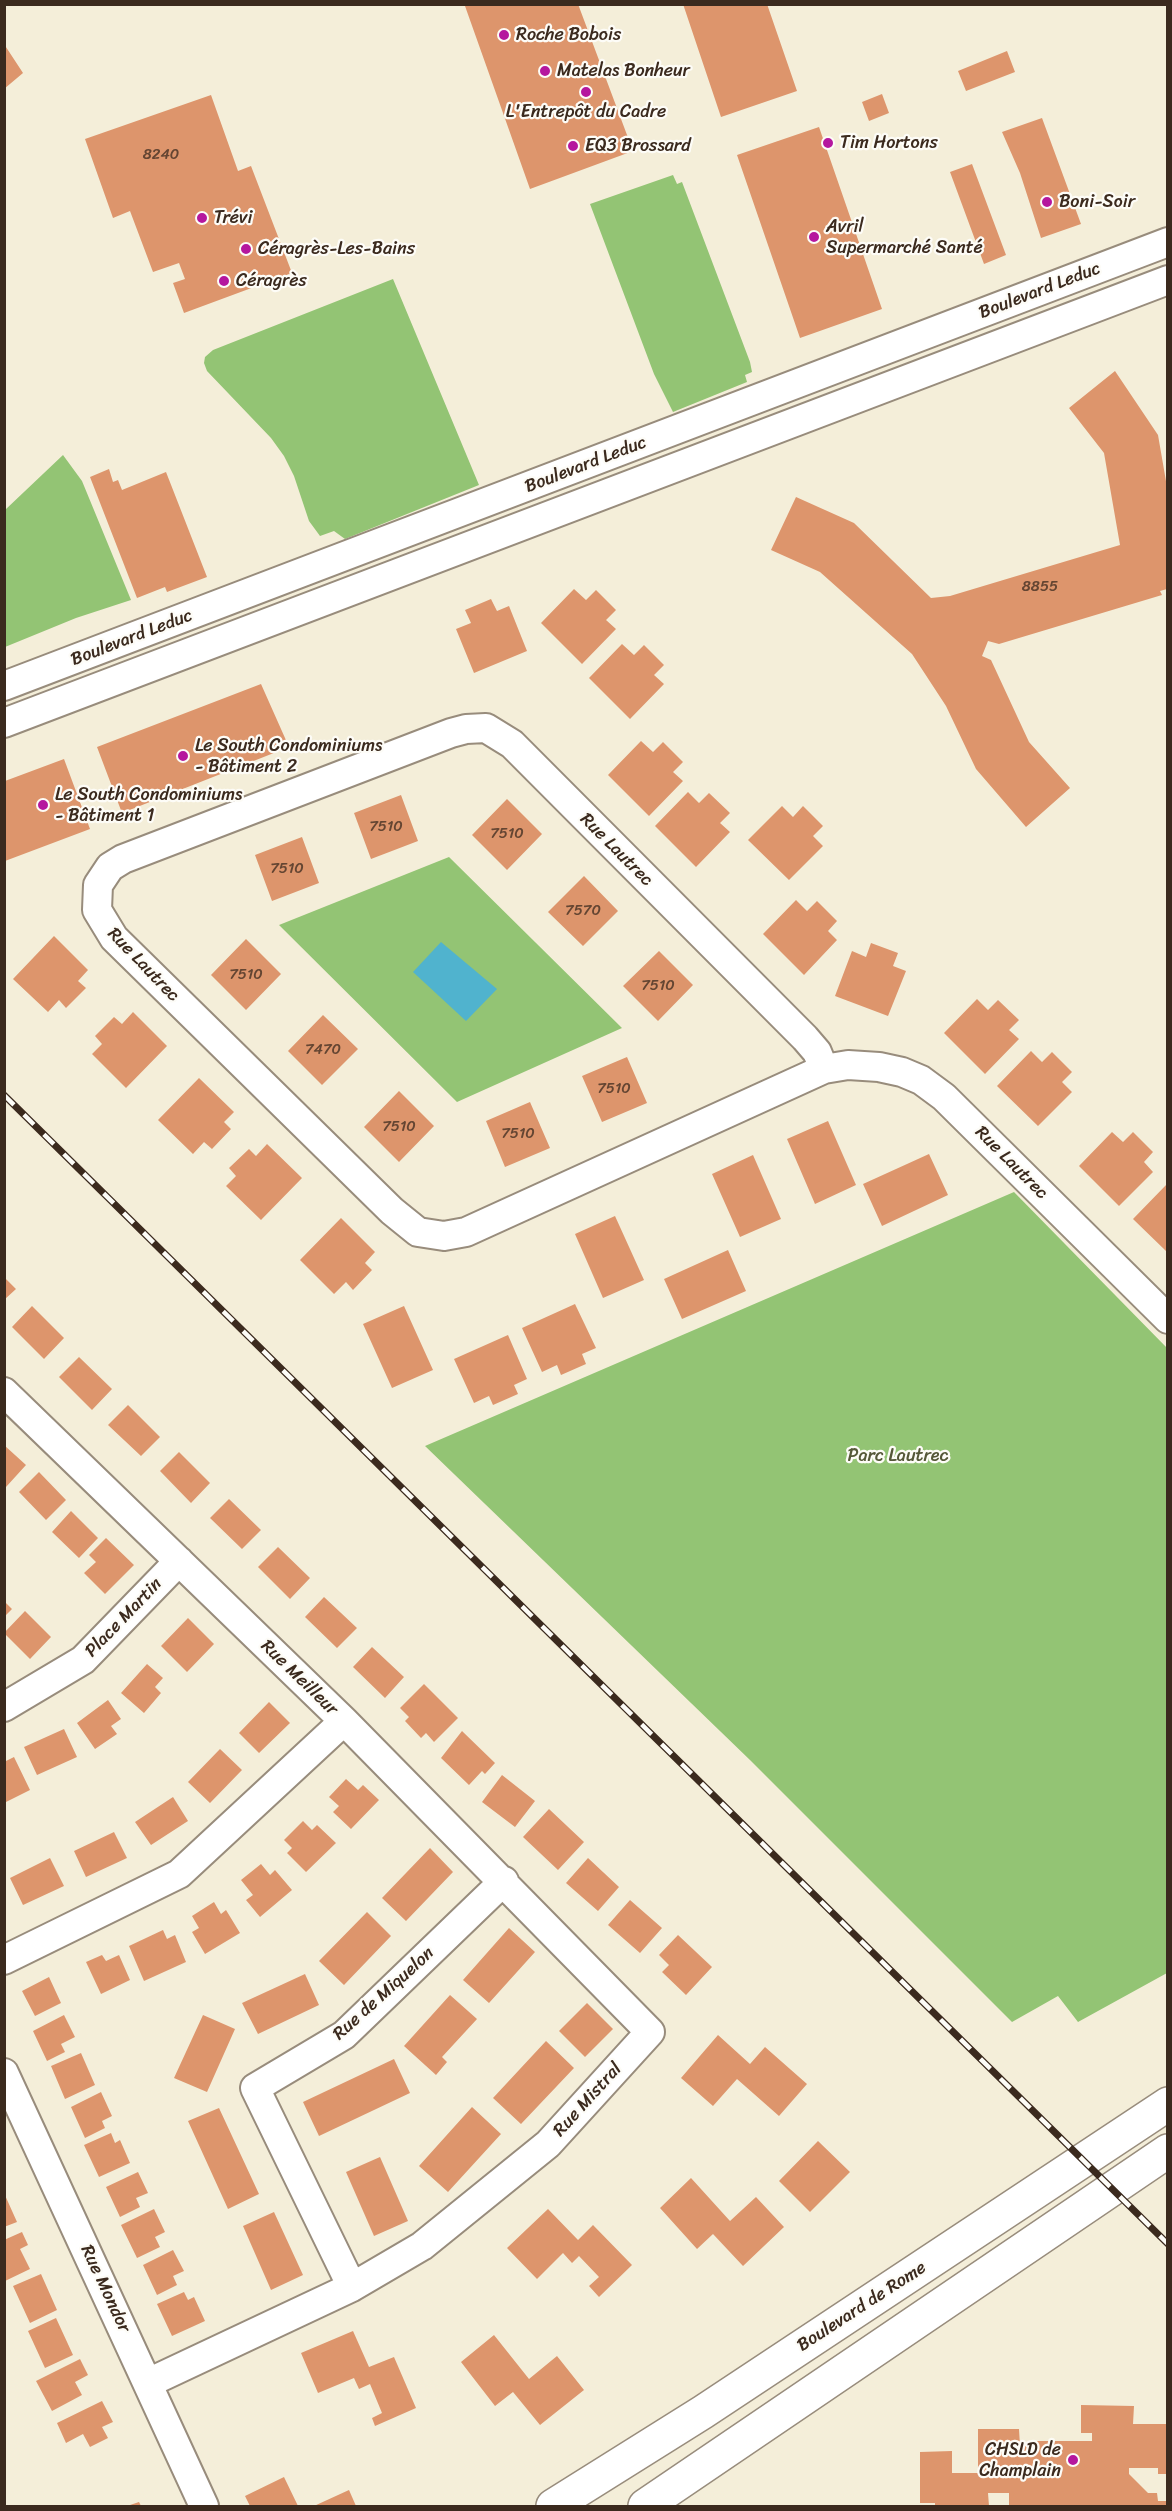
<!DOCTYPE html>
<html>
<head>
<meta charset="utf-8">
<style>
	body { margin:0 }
	#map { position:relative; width:1172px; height:2511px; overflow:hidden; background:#f4eed9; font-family:Sriracha,sans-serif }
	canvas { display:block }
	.frame { position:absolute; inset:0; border:6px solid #3b2a1e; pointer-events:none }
</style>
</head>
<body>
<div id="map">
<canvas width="1172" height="2511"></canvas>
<div class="frame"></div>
</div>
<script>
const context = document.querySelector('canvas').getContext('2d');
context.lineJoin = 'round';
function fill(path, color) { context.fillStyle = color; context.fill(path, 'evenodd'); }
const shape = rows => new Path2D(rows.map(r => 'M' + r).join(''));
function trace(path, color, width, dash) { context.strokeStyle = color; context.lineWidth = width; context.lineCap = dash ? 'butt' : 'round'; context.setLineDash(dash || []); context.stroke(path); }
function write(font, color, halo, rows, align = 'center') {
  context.font = font + ' Sriracha,sans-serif'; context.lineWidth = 4.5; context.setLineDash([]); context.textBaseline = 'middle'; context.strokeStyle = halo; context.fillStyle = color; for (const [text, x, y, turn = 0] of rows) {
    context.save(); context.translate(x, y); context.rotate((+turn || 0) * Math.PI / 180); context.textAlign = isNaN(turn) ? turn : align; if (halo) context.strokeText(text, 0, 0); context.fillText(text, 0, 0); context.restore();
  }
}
const green = shape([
	[673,175,677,184,682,182,750,362,752,372,745,375,747,382,673,412,654,374,590,204],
	[393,279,479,485,345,539,334,531,320,536,309,521,294,476,284,456,271,438,207,371,204,363,205,357,213,350],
	[63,455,82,481,131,600,76,618,5,647,5,510],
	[449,857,622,1028,457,1102,279,925],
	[1014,1192,1167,1348,1167,1973,1078,2022,1058,1996,1012,2022,750,1760,425,1446]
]);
const water = shape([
	[441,942,497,989,466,1021,413,972]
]);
const building = shape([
	[468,4,578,4,633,151,530,189,465,6],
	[683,4,767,4,797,91,721,117],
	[4,44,23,73,4,89],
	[1007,51,1015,72,966,91,958,71],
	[882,94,889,113,869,121,862,102],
	[211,95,238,171,251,166,292,273,184,313,173,283,185,279,179,263,153,272,130,211,113,218,85,139],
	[1042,118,1081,224,1041,238,1020,173,1002,132],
	[819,127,882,309,800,338,737,155],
	[972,164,1006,255,984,264,950,172],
	[1115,371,1158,435,1167,487,1167,589,1160,591,1162,595,999,644,988,641,982,656,991,660,1029,742,1070,788,1026,827,976,769,946,706,912,654,820,572,771,550,796,497,854,523,931,598,950,596,1120,545,1104,453,1069,408],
	[109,469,113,482,118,480,122,490,166,472,207,577,167,592,165,587,137,598,90,477],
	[574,589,586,600,596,590,616,610,606,620,616,629,582,664,541,623],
	[491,599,497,611,509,606,527,651,474,673,456,629,471,623,465,610],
	[622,644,634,655,644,645,664,665,654,675,664,684,630,719,589,678],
	[261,684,289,747,122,813,97,747],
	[641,741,653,752,663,742,683,762,673,772,683,781,649,816,608,775],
	[64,759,90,829,5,861,5,781],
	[688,792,699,803,709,793,730,813,720,823,730,832,696,867,655,826],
	[401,795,418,841,371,859,354,813],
	[507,799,542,834,507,870,472,835],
	[782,806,793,817,803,806,823,826,813,836,823,846,789,880,748,840],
	[302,837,319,883,272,901,255,855],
	[584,876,618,911,583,946,548,912],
	[796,900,807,911,817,901,837,921,828,931,837,940,804,975,763,934],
	[54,936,88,970,78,981,86,988,66,1008,59,1000,48,1012,13,979],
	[246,939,281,974,246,1010,211,975],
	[871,943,898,953,893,966,906,971,888,1016,835,996,852,951,866,957],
	[659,951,693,985,658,1021,623,986],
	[977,999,988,1010,998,1000,1019,1020,1009,1030,1019,1039,985,1074,944,1033],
	[133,1012,167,1046,126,1088,92,1054,102,1044,95,1036,114,1017,122,1024],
	[323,1015,358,1049,322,1085,288,1051],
	[1031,1051,1042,1062,1052,1052,1072,1072,1062,1082,1072,1092,1038,1126,997,1086],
	[627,1057,647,1103,602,1122,582,1076],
	[199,1078,234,1112,224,1122,231,1129,212,1149,204,1142,193,1154,158,1120],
	[399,1091,434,1126,399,1162,364,1127],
	[530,1102,550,1148,505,1167,486,1121],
	[828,1121,856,1185,815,1204,787,1139],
	[1112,1132,1123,1142,1133,1132,1153,1152,1144,1162,1153,1172,1119,1206,1079,1166],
	[267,1144,302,1178,261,1220,226,1186,236,1176,229,1168,249,1149,256,1156],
	[929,1154,948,1195,882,1226,863,1184],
	[753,1155,781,1219,740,1237,712,1174],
	[1167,1184,1167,1252,1133,1219],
	[615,1216,644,1280,603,1298,575,1234],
	[341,1218,375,1252,365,1263,372,1270,353,1290,346,1282,334,1294,300,1260],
	[728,1250,746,1291,682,1319,664,1279],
	[4,1277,16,1289,4,1300],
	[575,1304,596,1348,582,1354,586,1364,561,1375,557,1365,542,1372,522,1328],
	[32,1306,64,1338,44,1359,12,1327],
	[404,1306,433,1370,392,1388,363,1324],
	[508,1335,527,1379,514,1385,518,1394,493,1405,489,1396,474,1403,454,1359],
	[79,1357,112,1389,92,1410,59,1377],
	[128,1405,160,1437,141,1456,108,1425],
	[4,1445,26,1465,6,1487,4,1485],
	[179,1452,210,1483,191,1503,160,1471],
	[39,1472,66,1500,46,1520,19,1492],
	[229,1499,261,1530,242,1549,210,1518],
	[71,1511,98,1538,79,1558,52,1532],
	[106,1538,134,1565,105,1594,84,1573,96,1562,89,1555],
	[278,1547,310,1578,290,1599,258,1567],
	[324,1597,357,1628,337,1648,305,1617],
	[5,1602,12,1609,5,1616],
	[25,1611,51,1637,30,1659,4,1633],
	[188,1618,214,1644,187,1672,161,1646],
	[372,1647,404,1677,385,1698,353,1667],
	[147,1664,163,1678,155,1687,161,1693,144,1713,121,1693],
	[424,1684,458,1718,434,1742,426,1733,421,1738,405,1721,409,1717,400,1708],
	[108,1700,121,1719,111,1726,117,1734,95,1749,77,1723],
	[269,1702,290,1723,259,1753,239,1733],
	[64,1729,77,1757,37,1775,24,1747],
	[462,1731,495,1763,485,1774,482,1771,469,1785,441,1758],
	[220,1749,242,1770,210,1803,188,1782],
	[14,1757,30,1790,4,1803,4,1762],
	[502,1775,535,1801,515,1827,482,1802],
	[346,1779,358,1790,363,1785,379,1800,351,1829,333,1812,339,1806,329,1797],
	[173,1797,188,1821,151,1845,135,1822],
	[549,1809,584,1842,558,1870,523,1837],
	[303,1821,312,1830,317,1825,336,1843,306,1872,287,1853,292,1848,284,1840],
	[114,1832,127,1858,86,1877,74,1851],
	[430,1848,453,1872,406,1921,382,1898],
	[50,1858,64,1886,23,1905,10,1878],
	[588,1858,619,1887,598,1911,566,1883],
	[261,1864,270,1875,275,1870,292,1890,260,1917,246,1900,253,1895,241,1880],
	[630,1900,662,1928,640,1953,608,1925],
	[214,1902,221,1914,226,1910,240,1933,205,1954,192,1932,199,1928,192,1916],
	[367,1912,391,1936,344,1985,319,1961],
	[509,1928,535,1952,489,2003,463,1980],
	[163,1930,167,1939,175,1935,186,1962,144,1981,129,1946],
	[678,1935,712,1967,686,1995,662,1972,669,1965,659,1955],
	[102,1955,106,1961,119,1955,130,1980,101,1994,86,1962],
	[305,1974,319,2005,258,2034,242,2003],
	[49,1977,61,2003,35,2016,22,1991],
	[450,1995,477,2019,442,2057,447,2062,436,2075,404,2046],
	[587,2003,613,2029,585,2057,559,2031],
	[64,2015,75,2037,61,2044,65,2052,47,2061,33,2031],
	[203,2015,235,2029,207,2092,174,2078],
	[718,2035,750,2064,765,2047,807,2084,779,2116,737,2079,713,2106,681,2078],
	[546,2041,574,2068,521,2124,493,2098],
	[81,2053,95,2085,65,2099,51,2066],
	[394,2059,410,2093,319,2136,303,2102],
	[101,2092,112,2116,102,2121,105,2128,85,2138,71,2107],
	[472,2107,501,2134,448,2192,419,2166],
	[219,2108,259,2194,228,2209,188,2121],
	[111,2133,115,2143,120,2140,130,2163,99,2177,84,2145],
	[818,2141,850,2172,810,2212,779,2181],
	[380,2157,408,2221,374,2236,346,2172],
	[138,2172,148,2193,136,2198,140,2207,120,2217,106,2187],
	[691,2178,730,2221,756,2197,784,2227,743,2266,713,2234,697,2249,660,2208],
	[4,2193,17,2222,4,2227],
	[154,2209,165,2232,155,2237,160,2247,137,2258,121,2225],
	[548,2209,578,2240,593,2225,632,2265,599,2297,589,2286,599,2277,579,2256,572,2263,563,2253,537,2279,507,2248],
	[274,2212,303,2275,271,2290,243,2226],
	[22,2232,28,2245,20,2249,30,2269,5,2281,4,2240],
	[173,2250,184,2271,173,2276,177,2285,157,2295,143,2265],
	[41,2274,57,2310,30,2323,13,2286],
	[184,2292,188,2300,194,2297,205,2321,172,2336,157,2304],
	[56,2318,73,2355,45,2368,28,2331],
	[353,2331,369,2367,394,2357,416,2408,375,2426,372,2418,382,2413,370,2384,359,2389,354,2378,318,2393,301,2353],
	[494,2335,529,2379,557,2356,584,2390,540,2425,513,2392,495,2406,461,2362],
	[80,2359,88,2375,75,2382,82,2395,52,2411,36,2381],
	[102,2401,113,2422,102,2427,108,2438,90,2447,83,2434,66,2443,57,2423],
	[1081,2405,1134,2406,1133,2424,1167,2424,1167,2474,1158,2474,1158,2468,1129,2468,1129,2474,1148,2493,1157,2493,1158,2501,1167,2501,1167,2506,1009,2506,1009,2493,988,2493,989,2506,935,2506,935,2503,920,2503,920,2452,952,2451,952,2473,978,2473,978,2429,1019,2429,1020,2446,1031,2446,1031,2441,1092,2441,1092,2433,1081,2433],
	[284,2477,298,2506,250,2506,245,2496],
	[349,2490,356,2506,314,2506],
	[139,2502,141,2506,127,2506]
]);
const minor = shape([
	[4,686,1168,242],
	[4,723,1168,280],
	[824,1069,817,1052,805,1038,512,744,486,728,466,729,451,733,123,859,110,867,98,885,97,910,114,938,392,1211,418,1232,444,1236,466,1232,824,1069,848,1065,879,1067,902,1072,921,1080,944,1097,1168,1319],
	[4,1392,344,1721,179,1874,4,1960],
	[4,1707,83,1660,179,1561],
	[4,2073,204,2506],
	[352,2287,255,2088,344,2035,504,1881],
	[148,2383,352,2287,422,2246,548,2144,650,2032,344,1721]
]);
const major = shape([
	[553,2506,703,2412,1168,2104],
	[645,2506,1168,2151]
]);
const rail = shape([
	[4,1095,1168,2244]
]);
const markers = [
	[504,35,6,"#b5179e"],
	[545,71,6,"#b5179e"],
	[586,92,6,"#b5179e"],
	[828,143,6,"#b5179e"],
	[573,146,6,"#b5179e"],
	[1047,202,6,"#b5179e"],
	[202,218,6,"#b5179e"],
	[814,237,6,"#b5179e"],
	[246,249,6,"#b5179e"],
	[224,281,6,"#b5179e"],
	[183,756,6,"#b5179e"],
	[43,805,6,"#b5179e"],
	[1073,2460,6,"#b5179e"]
];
const numberNames = [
	["8240",161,155],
	["8855",1040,587],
	["7510",386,827],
	["7510",507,834],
	["7510",287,869],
	["7570",583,911],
	["7510",246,975],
	["7510",658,986],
	["7470",323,1050],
	["7510",614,1089],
	["7510",399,1127],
	["7510",518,1134]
];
const poiNames = [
	["Roche Bobois",516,35],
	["Matelas Bonheur",557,71],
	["L'Entrepôt du Cadre",586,112,"center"],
	["Tim Hortons",840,143],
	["EQ3 Brossard",585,146],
	["Boni-Soir",1059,202],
	["Trévi",214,218],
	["Avril",826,227],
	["Supermarché Santé",826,248],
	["Céragrès-Les-Bains",258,249],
	["Céragrès",236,281],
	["Le South Condominiums",195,746],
	["- Bâtiment 2",195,767],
	["Le South Condominiums",55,795],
	["- Bâtiment 1",55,816],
	["CHSLD de",1061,2450,"right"],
	["Champlain",1061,2471,"right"]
];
const streetNames = [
	["Boulevard Leduc",1040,291,-21],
	["Boulevard Leduc",586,465,-21],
	["Boulevard Leduc",132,638,-21],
	["Rue Lautrec",616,850,45],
	["Rue Lautrec",143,965,46],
	["Rue Lautrec",1011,1163,45],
	["Place Martin",124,1618,-46],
	["Rue Meilleur",299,1678,44],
	["Rue de Miquelon",384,1994,-42],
	["Rue Mistral",588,2100,-48],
	["Rue Mondor",105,2289,65],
	["Boulevard de Rome",862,2307,-33]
];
const parkNames = [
	["Parc Lautrec",898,1456]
];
fill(green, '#93c474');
fill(water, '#50b3ce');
fill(building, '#dd956c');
trace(minor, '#988c7c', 32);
trace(major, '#988c7c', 36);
trace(minor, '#fff', 28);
trace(major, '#fff', 33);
trace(rail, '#3b2a1e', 7);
trace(rail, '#fdfcf7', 4.5, [14]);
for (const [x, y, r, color] of markers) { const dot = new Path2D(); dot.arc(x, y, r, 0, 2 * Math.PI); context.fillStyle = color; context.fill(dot); trace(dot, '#fdfcf7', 2); }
write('15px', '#644532', null, numberNames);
write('18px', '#3b2a1e', '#fdfcf7', poiNames, 'left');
write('18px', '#3b2a1e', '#fdfcf7', streetNames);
write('18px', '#555838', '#fdfcf7', parkNames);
</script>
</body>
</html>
